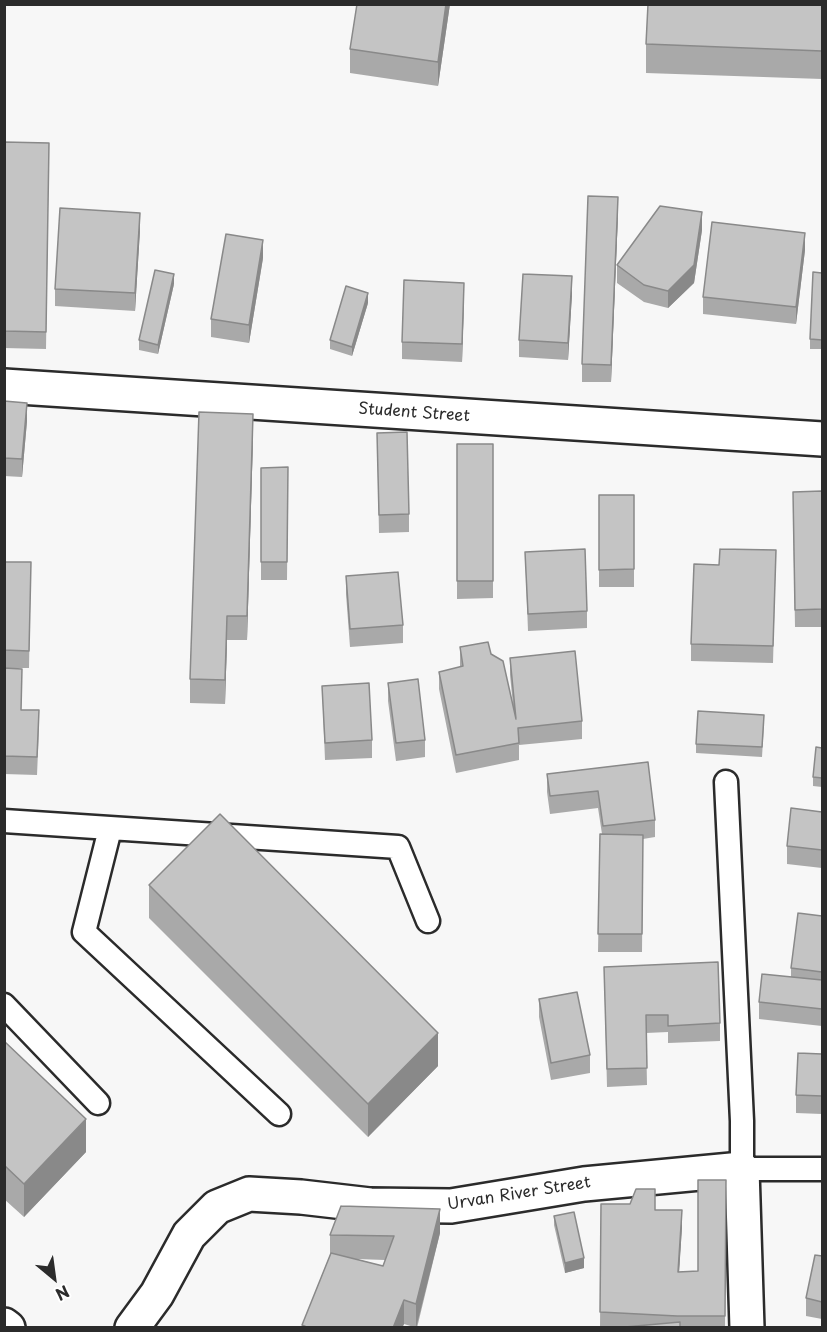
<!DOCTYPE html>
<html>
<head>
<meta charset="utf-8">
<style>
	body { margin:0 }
	#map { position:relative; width:827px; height:1332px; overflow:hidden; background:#f7f7f7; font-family:"Playpen Sans",sans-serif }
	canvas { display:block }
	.frame { position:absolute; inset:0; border:6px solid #2b2b2b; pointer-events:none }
	.north { position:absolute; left:24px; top:1248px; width:60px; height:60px; -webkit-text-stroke:4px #fff; paint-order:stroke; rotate:151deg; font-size:16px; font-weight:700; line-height:24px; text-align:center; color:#2b2b2b }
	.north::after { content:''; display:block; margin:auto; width:21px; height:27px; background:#2b2b2b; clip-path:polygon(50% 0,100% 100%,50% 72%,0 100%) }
</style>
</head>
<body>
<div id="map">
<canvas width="827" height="1332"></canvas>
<div class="frame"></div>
<div class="north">N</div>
</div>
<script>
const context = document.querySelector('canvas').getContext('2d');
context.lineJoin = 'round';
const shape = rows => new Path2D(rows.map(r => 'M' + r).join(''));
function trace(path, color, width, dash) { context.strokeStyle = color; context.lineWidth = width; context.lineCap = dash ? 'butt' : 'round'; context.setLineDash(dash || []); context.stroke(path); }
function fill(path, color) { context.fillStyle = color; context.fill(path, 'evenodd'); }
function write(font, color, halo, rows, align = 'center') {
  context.font = font + ' "Playpen Sans",sans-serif'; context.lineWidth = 6; context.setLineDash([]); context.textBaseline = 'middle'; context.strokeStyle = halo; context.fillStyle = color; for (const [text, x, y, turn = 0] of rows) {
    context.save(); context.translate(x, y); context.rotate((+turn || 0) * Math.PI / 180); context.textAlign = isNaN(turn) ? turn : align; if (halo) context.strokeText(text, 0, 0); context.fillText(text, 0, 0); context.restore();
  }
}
const lane = shape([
	[726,782,742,1121,742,1169,822,1169],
	[4,821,398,847,428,921],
	[110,829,84,932,279,1114],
	[4,1005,98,1103]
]);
const street = shape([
	[4,386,822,439],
	[4,1325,8,1328],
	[132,1328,157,1294,189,1235,217,1207,249,1194,301,1197,370,1205,451,1206,584,1184,742,1169,747,1328]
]);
const wall = shape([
	[357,4,450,4,438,86,350,73,350,49],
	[822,4,822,79,646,73,646,44],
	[4,142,49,143,46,349,4,348],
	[618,214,611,382,582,382,582,364],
	[140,230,135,311,55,306,55,289],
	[702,230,694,283,668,308,644,302,617,283,617,265],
	[805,250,796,324,703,314,703,297],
	[263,258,249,343,211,337,211,319],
	[822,273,822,349,810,349,810,339],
	[174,284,158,354,139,350,139,340],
	[572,294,568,360,519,357,519,340],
	[464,300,462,362,402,359,402,342],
	[368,303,352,356,330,349,330,340],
	[4,401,27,421,22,477,4,476],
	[377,433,409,514,409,532,379,533],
	[253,438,247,640,227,640,225,704,190,703,190,679],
	[457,444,493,444,493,598,457,599],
	[288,467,287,580,261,580,261,468],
	[822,491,822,627,795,627,793,510],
	[599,495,634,495,634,587,599,587],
	[776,550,773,663,691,661,691,644,719,565],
	[525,552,587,611,587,628,528,631],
	[4,562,31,562,29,668,4,668],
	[346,576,403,625,403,643,350,647,346,594],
	[460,647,491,654,513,705,510,675,510,658,582,721,582,739,519,745,519,760,456,773,439,689,439,672,460,667],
	[4,668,22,686,21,710,39,728,37,775,4,774],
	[388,683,425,740,425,757,396,761,388,701],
	[322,686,372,740,372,758,325,760],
	[764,724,762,757,696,753,696,744],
	[822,748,822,787,813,786,813,777],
	[648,762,655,820,655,837,643,839,642,952,598,952,600,834,602,834,598,808,550,814,547,792,547,774],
	[822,812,822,868,787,864,787,846],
	[149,885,438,1066,368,1137,149,918],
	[822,916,822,1026,759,1019,759,1002,791,977,791,968],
	[604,967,720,1023,720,1041,668,1043,668,1032,646,1033,647,1085,607,1087],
	[539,999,590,1055,590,1073,551,1080,539,1017],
	[4,1041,86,1152,24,1217,4,1199],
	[822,1054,822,1114,796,1113,796,1095],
	[726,1180,725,1328,600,1328,601,1204,655,1210,682,1227,679,1272,698,1271],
	[554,1216,584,1268,565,1273,554,1225],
	[440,1233,417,1328,404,1324,402,1328,302,1328,302,1325,330,1255,330,1235],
	[357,1259,385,1260,383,1266],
	[822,1256,822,1319,806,1316,806,1298]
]);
const shadedWall = shape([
	[446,4,450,4,438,86,438,62],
	[618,197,618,214,611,382,611,365],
	[702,212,702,230,694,283,668,308,668,291],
	[140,213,140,230,135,311,135,293],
	[805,233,805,250,796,324,796,307],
	[263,240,263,258,249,343,249,325],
	[174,274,174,284,158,354,158,345],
	[572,276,572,294,568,360,568,343],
	[464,283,464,300,462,362,462,344],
	[368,293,368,303,352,356,352,347],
	[27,403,27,421,22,477,22,459],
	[253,414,253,438,247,640,247,616],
	[227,616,227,640,225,704,225,680],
	[438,1033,438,1066,368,1137,368,1104],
	[86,1119,86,1152,24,1217,24,1184],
	[440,1209,440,1233,416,1328,416,1304],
	[682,1210,682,1227,678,1289,678,1272],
	[584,1258,584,1268,565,1273,565,1263],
	[404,1300,404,1324,402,1328,393,1328]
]);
const building = shape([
	[357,4,446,4,438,62,350,49,357,4],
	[648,4,822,4,822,51,646,44,648,4],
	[4,142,49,143,46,332,4,331,4,142],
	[588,196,618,197,611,365,582,364,588,196],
	[660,206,702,212,694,265,668,291,644,285,617,265,660,206],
	[60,208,140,213,135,293,55,289,60,208],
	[712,222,805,233,796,307,703,297,712,222],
	[226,234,263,240,249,325,211,319,226,234],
	[155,270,174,274,158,345,139,340,155,270],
	[813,272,822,273,822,340,810,339,813,272],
	[523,274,572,276,568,343,519,340,523,274],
	[404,280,464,283,462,344,402,342,404,280],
	[346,286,368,293,352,347,330,340,346,286],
	[4,401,27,403,22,459,4,458,4,401],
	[199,412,253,414,247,616,227,616,225,680,190,679,199,412],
	[407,432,409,514,379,515,377,433,407,432],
	[457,444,493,444,493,581,457,581,457,444],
	[288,467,287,562,261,562,261,468,288,467],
	[822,491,822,609,795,610,793,492,822,491],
	[599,495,634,495,634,569,599,570,599,495],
	[585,549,587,611,528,614,525,552,585,549],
	[720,549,776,550,773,646,691,644,694,564,719,565,720,549],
	[4,562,31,562,29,651,4,650,4,562],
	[398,572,403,625,350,629,346,576,398,572],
	[488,642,491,654,503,661,516,719,510,658,575,651,582,721,518,728,519,743,456,755,439,672,463,666,460,647,488,642],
	[4,668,22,669,21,710,39,710,37,757,4,756,4,668],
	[418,679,425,740,396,743,388,683,418,679],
	[369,683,372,740,325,743,322,686,369,683],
	[698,711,764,715,762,747,696,744,698,711],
	[816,747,822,748,822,778,813,777,816,747],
	[648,762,655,820,603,826,598,791,550,796,547,774,648,762],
	[791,808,822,812,822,850,787,846,791,808],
	[220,814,438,1033,368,1104,149,885,220,814],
	[600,834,643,835,642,934,598,934,600,834],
	[798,913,822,916,822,972,791,968,798,913],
	[718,962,720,1023,668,1026,668,1015,646,1015,647,1068,607,1069,604,967,718,962],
	[762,974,822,980,822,1009,759,1002,762,974],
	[577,992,590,1055,551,1063,539,999,577,992],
	[4,1041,86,1119,24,1184,4,1165,4,1041],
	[798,1053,822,1054,822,1096,796,1095,798,1053],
	[698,1180,726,1180,725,1316,677,1316,600,1312,601,1204,630,1204,636,1189,655,1189,655,1210,682,1210,678,1272,698,1271,698,1180],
	[341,1206,440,1209,416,1304,404,1300,393,1328,309,1328,302,1325,331,1253,383,1266,394,1236,330,1235,341,1206],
	[574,1212,584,1258,565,1263,554,1216,574,1212],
	[815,1255,822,1256,822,1302,806,1298,815,1255],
	[680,1322,680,1328,614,1328,680,1322]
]);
const streetNames = [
	["Student Street",414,413,4],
	["Urvan River Street",519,1194,-9]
];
trace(lane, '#2b2b2b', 27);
trace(street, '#2b2b2b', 38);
trace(lane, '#fff', 22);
trace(street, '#fff', 33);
fill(wall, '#a9a9a9');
fill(shadedWall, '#898989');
fill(building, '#c4c4c4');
trace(building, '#898989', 1.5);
write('16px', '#2b2b2b', '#fff', streetNames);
</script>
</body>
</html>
